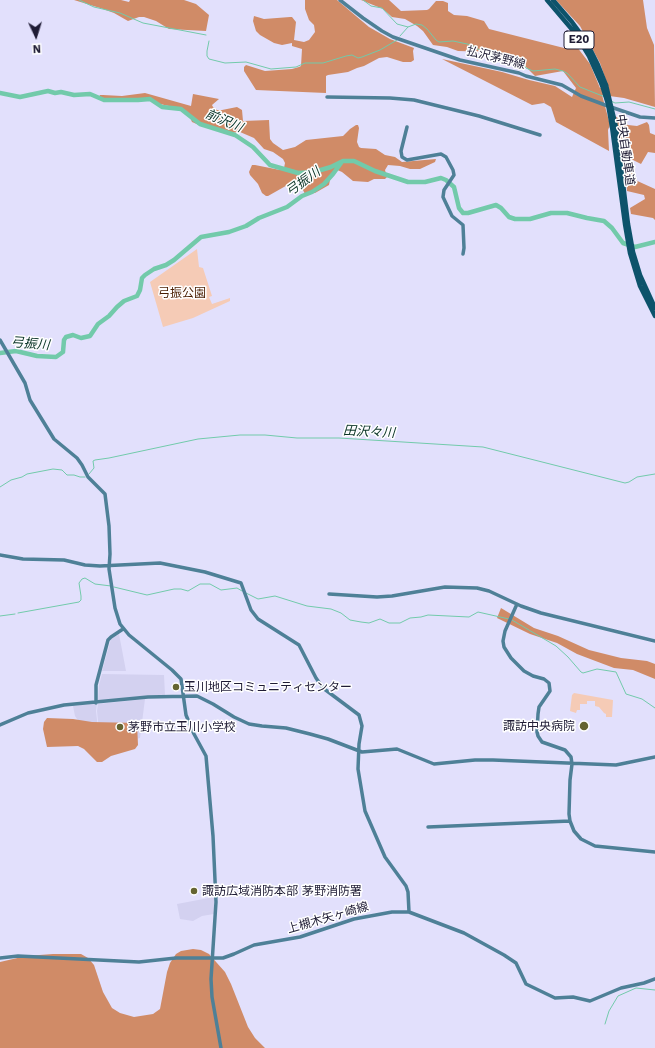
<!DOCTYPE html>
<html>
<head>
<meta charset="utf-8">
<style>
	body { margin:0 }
	#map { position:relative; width:655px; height:1048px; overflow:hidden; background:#e2e0fc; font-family:"Work Sans",sans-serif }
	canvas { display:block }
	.north { position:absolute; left:16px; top:16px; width:40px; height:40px; -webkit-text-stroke:3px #fff; paint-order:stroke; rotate:176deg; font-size:11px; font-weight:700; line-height:16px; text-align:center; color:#1f1c35 }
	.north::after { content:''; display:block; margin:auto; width:14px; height:18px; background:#1f1c35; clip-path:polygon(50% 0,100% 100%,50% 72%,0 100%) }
</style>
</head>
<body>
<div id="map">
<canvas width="655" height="1048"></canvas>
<div class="north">N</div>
</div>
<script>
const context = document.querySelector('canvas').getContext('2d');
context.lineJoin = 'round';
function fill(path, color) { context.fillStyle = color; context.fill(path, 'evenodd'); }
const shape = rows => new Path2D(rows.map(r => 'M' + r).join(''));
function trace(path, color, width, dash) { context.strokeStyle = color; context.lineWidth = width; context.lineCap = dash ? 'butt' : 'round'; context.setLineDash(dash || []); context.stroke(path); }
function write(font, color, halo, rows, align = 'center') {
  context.font = font + ' "Work Sans","Noto Sans JP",sans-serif'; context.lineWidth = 3; context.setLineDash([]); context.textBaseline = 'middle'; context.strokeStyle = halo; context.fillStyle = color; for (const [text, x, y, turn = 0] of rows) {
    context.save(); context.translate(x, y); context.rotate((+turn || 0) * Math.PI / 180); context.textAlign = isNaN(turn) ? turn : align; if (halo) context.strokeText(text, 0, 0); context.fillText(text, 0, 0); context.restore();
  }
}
const built = shape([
	[119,634,126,671,102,671,111,639],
	[102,674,164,675,165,695,98,701,99,685],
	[145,699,140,738,104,746,100,740,97,711,98,704],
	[97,703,96,711,100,747,82,726,75,716,73,706],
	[214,897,214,914,202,916,193,921,180,919,177,904]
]);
const green = shape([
	[197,249,199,267,203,268,212,296,209,297,212,304,230,298,230,301,193,318,163,327,150,282],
	[574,693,613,700,612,717,606,717,606,714,604,713,599,707,595,706,595,701,587,701,587,704,580,704,580,710,577,710,576,713,570,711,572,695]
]);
const forest = shape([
	[74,0,121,0,129,2,130,0,184,0,196,4,209,15,206,31,169,29,156,21,144,17,139,17,128,21,114,13,100,8],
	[305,0,337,0,369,27,390,39,414,48,413,51,414,60,411,62,403,62,387,57,379,58,364,66,357,68,348,72,328,75,326,76,326,93,256,90,244,71,244,67,246,65,265,71,292,69,299,67,301,66,302,49,292,46,292,43,282,45,274,43,260,35,256,31,253,21,254,16,264,19,290,17,292,17,296,22,294,40,304,42,309,40,315,32,314,25,309,20,305,9],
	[361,0,389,0,401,11,427,10,429,9,436,1,443,1,448,3,448,11,454,15,467,16,484,21,489,29,564,48,570,36,577,47,590,64,600,88,608,86,600,63,580,26,556,0,643,0,647,28,654,45,655,107,624,98,602,95,610,125,608,130,609,151,556,122,551,107,544,103,532,105,442,59,502,72,529,80,555,86,572,97,576,88,563,71,535,76,516,57,491,52,458,51,447,47,433,45,423,31,417,26,405,19,392,17,383,9],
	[145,93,191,106,193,94,219,99,212,105,213,107,217,110,222,110,237,107,242,110,243,121,269,120,270,139,273,143,283,150,295,147,306,140,343,136,350,129,356,125,358,125,359,128,357,142,359,147,361,148,376,149,385,155,395,157,402,162,436,159,435,162,420,169,410,169,400,166,388,165,385,170,387,177,385,179,374,179,368,182,353,181,342,172,335,169,331,175,329,185,315,193,305,194,300,184,295,182,291,183,268,196,266,196,262,193,258,184,250,175,249,172,252,165,255,165,280,170,284,168,285,163,283,159,273,152,264,149,254,138,240,132,228,133,212,127,199,125,192,122,189,115,182,109,160,104,147,99,116,98,106,100,101,99,99,97,100,95,103,95,122,96],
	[615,116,628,125,637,126,647,122,649,125,650,133,655,135,655,153,648,152,641,164,631,159,625,158],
	[625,161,634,166,633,179,655,189,655,220,653,218,631,214,630,208,645,199,644,195,627,191],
	[501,608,534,628,558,636,589,650,621,658,647,661,655,664,655,679,633,670,614,668,577,654,557,643,530,634,497,618],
	[47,718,73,719,92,722,137,723,138,745,135,749,111,756,102,762,97,762,84,749,78,746,47,747,43,729,44,722],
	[193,949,201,950,209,954,225,972,231,984,248,1027,255,1038,265,1048,0,1048,0,962,26,956,53,954,81,954,88,958,94,965,103,992,112,1008,120,1013,134,1017,153,1014,160,1009,167,972,170,963,176,954,181,951]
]);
const stream = shape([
	[79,0,94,7,120,13,143,23,206,35],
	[363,0,371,6,382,8,397,24,408,27,416,24,422,25,427,29,436,40,439,42,453,41,472,45,494,60,506,62,519,60,526,68,533,71,555,69,563,71,568,74,580,87,605,97],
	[400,36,408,27],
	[209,41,207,51,207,56,209,59,225,63,246,62,271,69,296,67,305,63,323,63,346,56,352,55,358,58,362,57,380,50,397,40],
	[611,101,615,103,629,102,655,109],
	[89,474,94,468,93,461,95,460,109,458,198,439,240,435,265,435,297,438,339,438,483,447,625,483,629,482,637,477,655,474],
	[0,487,11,480,22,477,27,474,53,469,62,470,67,475,74,475,80,477,85,477],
	[114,587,147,595,174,589,181,589,188,591,200,584,210,584,221,590,237,588,242,591],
	[246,593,258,599,275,596,307,606,331,609,341,613,350,620,361,622,369,623,380,619,389,623,400,623,410,618,421,617,428,615,469,617,478,612,509,619],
	[18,613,79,602,81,600,81,596,79,583,82,579,85,578,95,584,111,586],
	[0,616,15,614],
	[512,620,556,646,568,657,581,672,583,673,597,669,616,672,626,694,642,699,655,708],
	[605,1024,609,1011,618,996,636,988,655,990]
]);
const river = shape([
	[0,93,20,97,48,91,55,93,61,92,74,95,90,94,104,100,138,100,150,99,162,107,181,109,200,124,235,135,253,147,270,165,298,173,314,172,331,167,343,161,354,161,375,171,408,182,425,182,441,178,446,180,454,187,459,208,463,213,468,213,496,205,501,208,509,217,515,219,530,219,551,213,567,213,587,218,604,221,612,228,623,243,635,247,655,242],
	[0,353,16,351,37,356,56,357,63,352,64,340,66,337,73,335,81,338,90,336,98,324,109,316,117,307,124,301,137,296,140,290,142,278,145,275,154,269,166,265,174,260,201,237,229,232,246,226,259,218,287,207,302,196,312,192,324,184,333,174,341,163]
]);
const secondary = shape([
	[340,0,363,18,382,31,393,37,460,60,519,73,526,76,562,85,581,96,605,105,640,117,655,118],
	[327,97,390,98,414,100,479,116,540,135],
	[407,127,401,151,402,157,407,160,441,154,446,157,453,170,454,175,444,190,443,197,452,216,463,225,464,248,463,254],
	[0,340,25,383,30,400,54,439,77,458,82,465,88,477,105,494,109,526,110,554,109,569,115,608,120,624,129,635,172,670,181,679,186,715,194,734,206,756,213,836,216,902,211,979,212,997,221,1048],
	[0,555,23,559,64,560,85,565,100,566,160,563,205,572,241,583,251,610,258,619,299,645,316,678,323,688,359,715,362,726,359,744,358,769,365,811,385,857,406,886,408,892,409,912],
	[329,594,377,597,392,596,445,587,477,588,489,591,521,606,541,613,655,641],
	[517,604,505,631,503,641,504,647,511,658,524,671,533,676,544,679,549,683,550,691,539,707,538,714,537,732,538,736,542,742,565,750,571,757,572,764,570,780,569,814,570,821,574,831,581,839,595,846,655,852],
	[96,703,96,685,108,640,111,637,123,629],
	[0,725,28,713,64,705,148,697,197,696,213,704,234,717,249,724,262,726,286,728,310,734,328,739,362,752,397,749,434,764,475,760,493,760,616,765,655,757],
	[428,827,570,821],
	[0,958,18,956,139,962,176,958,223,958,234,954,254,945,300,937,354,919,392,912,409,912,464,933,504,955,516,963,526,984,555,998,573,997,590,1001,621,988,644,983,655,979]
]);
const highway = shape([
	[547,0,575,33,589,56,602,85],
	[553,0,572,22,586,41,598,65,606,85],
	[612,127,625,224,630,253,640,286,655,316],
	[616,127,628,224,633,252,640,275,655,308]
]);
const highwayBridge = shape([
	[602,85,608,104,612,127],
	[606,85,616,127]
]);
const markers = [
	[176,687,4,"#656431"],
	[584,726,5,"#656431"],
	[120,727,4,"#656431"],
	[194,891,4,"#656431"]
];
const shields = [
	[579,40,30]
];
const shieldNames = [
	["E20",579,40]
];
const streetNames = [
	["払沢茅野線",496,58,14],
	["中央自動車道",625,150,82],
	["上槻木矢ヶ崎線",328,918,-16]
];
const parkNames = [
	["弓振公園",182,293]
];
const poiNames = [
	["玉川地区コミュニティセンター",184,687],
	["諏訪中央病院",575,726,"right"],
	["茅野市立玉川小学校",128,727],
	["諏訪広域消防本部 茅野消防署",202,891]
];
const waterNames = [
	["前沢川",224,121,23],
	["弓振川",303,182,-36],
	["弓振川",30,344,5],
	["田沢々川",369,432,3]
];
fill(built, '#d3d1f0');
fill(green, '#f5cbb6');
fill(forest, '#d08b67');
trace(stream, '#72caaa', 1);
trace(river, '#72caaa', 4.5);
trace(secondary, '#4e8097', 3.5);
trace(highway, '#0d536b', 4.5);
trace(highwayBridge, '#0d536b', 4.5);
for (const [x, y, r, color] of markers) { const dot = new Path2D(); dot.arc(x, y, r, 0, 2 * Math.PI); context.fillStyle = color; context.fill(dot); trace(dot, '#fff', 1.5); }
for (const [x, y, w] of shields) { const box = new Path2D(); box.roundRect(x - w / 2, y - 9, w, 18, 3); context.fillStyle = '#fff'; context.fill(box); trace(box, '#1f1c35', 1); }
write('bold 11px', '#1f1c35', null, shieldNames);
write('12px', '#1f1c35', '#fff', streetNames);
write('12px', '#491d01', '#fff', parkNames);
write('12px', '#1f1c35', '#fff', poiNames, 'left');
write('italic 13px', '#083225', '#fff', waterNames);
</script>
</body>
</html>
